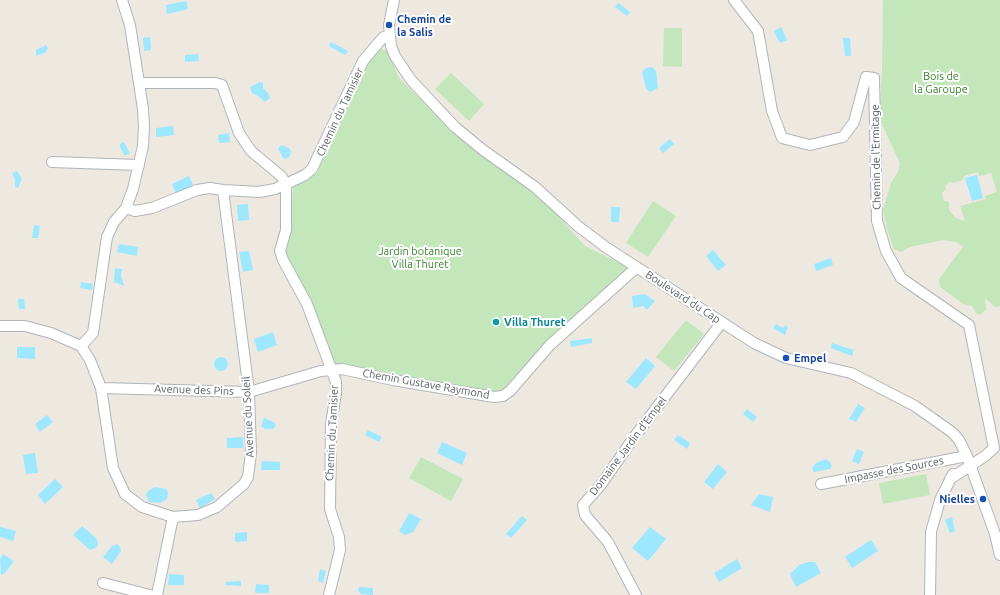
<!DOCTYPE html>
<html>
<head>
<meta charset="utf-8">
<style>
	body { margin:0 }
	canvas { display:block; background:#ede8e0 }
</style>
</head>
<body>
<canvas width="1000" height="595"></canvas>
<script>
const context = document.querySelector('canvas').getContext('2d');
context.lineJoin = 'round';
function fill(path, color) { context.fillStyle = color; context.fill(path, 'evenodd'); }
const shape = rows => new Path2D(rows.map(r => 'M' + r).join(''));
function trace(path, color, width, dash) { context.strokeStyle = color; context.lineWidth = width; context.lineCap = dash ? 'butt' : 'round'; context.setLineDash(dash || []); context.stroke(path); }
function write(font, color, halo, rows, align = 'center') {
  context.font = font + ' Ubuntu,sans-serif'; context.lineWidth = 4; context.setLineDash([]); context.textBaseline = 'middle'; context.strokeStyle = halo; context.fillStyle = color; for (const [text, x, y, turn = 0] of rows) {
    context.save(); context.translate(x, y); context.rotate((+turn || 0) * Math.PI / 180); context.textAlign = isNaN(turn) ? turn : align; if (halo) context.strokeText(text, 0, 0); context.fillText(text, 0, 0); context.restore();
  }
}
const green = shape([
	[883,0,1000,0,1000,306,995,307,985,298,986,310,980,315,976,313,972,306,963,304,940,287,939,279,963,247,956,242,943,240,910,247,901,252,894,249,887,229,883,210,891,183,898,172,900,163,879,118,882,73],
	[978,172,979,176,991,173,997,192,985,196,986,199,960,206,965,221,956,218,949,210,949,202,944,201,942,193,946,189,945,186,950,182,953,183,963,180,964,176],
	[664,28,682,28,682,67,663,66],
	[378,48,388,51,399,78,452,130,529,187,553,210,585,246,628,267,628,270,503,392,493,394,396,374,334,364,283,252,290,231,293,187,317,173,366,67],
	[451,73,484,104,469,121,435,89],
	[653,201,676,216,648,257,626,243],
	[686,320,704,334,674,371,656,357],
	[421,457,463,479,451,501,409,478],
	[926,474,930,495,883,504,879,483]
]);
const water = shape([
	[186,1,188,9,167,14,166,5],
	[618,3,630,12,627,16,615,7],
	[781,27,787,40,780,43,774,31],
	[150,37,151,50,144,51,143,38],
	[843,38,850,38,851,56,845,56],
	[331,42,348,51,345,55,329,46],
	[46,45,48,48,46,52,36,56,36,50],
	[198,54,199,61,185,62,185,55],
	[652,67,656,71,658,88,650,92,646,88,642,72,646,68],
	[260,82,263,83,263,88,269,94,270,98,265,102,258,96,252,93,250,87],
	[173,126,174,135,156,137,156,128],
	[229,133,230,142,219,143,218,135],
	[670,139,674,144,663,153,659,148],
	[124,142,130,153,125,156,120,147,120,144],
	[282,145,289,148,291,151,290,156,286,159,283,158,278,148],
	[17,171,22,179,18,188,15,187,15,179,12,173],
	[977,175,983,198,972,201,965,178],
	[189,176,193,185,176,194,172,184],
	[248,204,249,220,238,221,237,205],
	[611,207,620,207,619,222,611,222],
	[34,225,40,226,38,238,32,238],
	[119,244,138,247,137,256,117,252],
	[713,250,726,265,718,271,706,256],
	[249,251,253,270,243,272,239,252],
	[831,258,833,265,816,271,814,264],
	[115,268,122,269,121,275,124,286,114,282],
	[81,282,93,284,92,290,80,288],
	[645,294,655,301,647,310,643,306,633,308,632,296],
	[18,299,24,299,25,309,19,309],
	[776,324,783,328,785,325,788,327,785,335,773,328],
	[273,332,277,345,258,352,254,339],
	[592,338,592,343,571,347,570,341],
	[832,343,854,350,852,356,831,348],
	[17,347,35,347,35,359,17,358],
	'214 364a7 7 0 1 1 14 0a7 7 0 1 1-14 0Z',
	[646,358,655,366,636,389,626,382],
	[858,404,865,408,856,422,849,419],
	[747,409,757,417,753,422,743,414],
	[47,415,53,422,40,432,35,424],
	[264,418,274,422,276,426,273,429,265,429,261,426],
	[368,430,382,437,379,442,365,435],
	[678,435,690,443,687,449,674,440],
	[243,437,243,448,227,448,227,438],
	[442,442,467,453,462,465,437,453],
	[857,449,864,452,859,464,852,461],
	[35,453,38,473,26,474,23,455],
	[826,459,830,462,832,466,830,469,814,472,812,468,816,463],
	[262,461,280,462,280,470,261,470],
	[718,464,727,472,713,489,704,482],
	[55,479,63,487,45,504,38,495],
	[155,487,166,489,168,492,167,499,160,503,149,502,146,495,148,491],
	[211,493,215,499,200,508,196,500],
	[759,494,773,497,770,512,751,505],
	[409,513,421,519,413,532,405,535,399,531],
	[522,516,527,520,511,538,506,534],
	[952,517,955,531,950,533,945,520],
	[82,526,96,538,98,543,97,547,90,550,73,535],
	[0,527,16,531,13,541,0,537],
	[650,527,666,539,648,561,632,548],
	[247,532,247,541,235,542,235,533],
	[871,540,878,551,852,568,845,557],
	[117,544,120,547,121,551,112,564,103,557,112,546],
	[3,554,14,561,5,573,1,575,0,559],
	[737,559,742,568,719,582,714,573],
	[808,562,815,562,821,573,796,587,790,574,799,565],
	[320,569,326,571,323,583,318,581],
	[169,574,184,575,184,585,168,585],
	[241,581,241,586,225,585,226,582],
	[256,584,269,585,269,593,255,593],
	[359,587,373,588,373,595,361,594,358,591]
]);
const minor = shape([
	[394,0,389,25,391,46,395,56,411,80,455,127,483,150,535,187,579,227,607,248,754,343,786,358,851,373,915,406,953,433,959,440,967,456,995,534,1000,555],
	[734,0,758,31,772,111,782,138,810,145,843,137,854,122,866,77,874,78,877,221,886,251,901,278,969,325,994,448,985,456,950,479],
	[52,162,139,165],
	[126,208,135,211,152,208,197,190,210,188,223,190,259,192,275,189,286,184,281,176,251,151,239,133,222,85,215,83,139,83],
	[0,326,25,326,51,333,81,346,90,360,101,388,113,468,125,494,142,507,173,517,198,515,217,507,244,484,248,477,251,453,249,392,223,190],
	[81,346,93,333,107,237,114,222,126,208,133,189,143,146,144,126,143,109,130,25,122,0],
	[101,388,249,392,321,371,342,369,393,380,494,397,503,396,510,391,550,345,637,267],
	[821,484,967,456],
	[103,583,150,595],
	[157,595,173,517],
	[329,595,340,550,339,537,330,509,331,424,336,393,336,382,307,304,283,260,280,251,286,230,286,184,305,175,312,169,363,61,379,42,384,37,389,35],
	[636,595,608,542,585,515,583,505,600,486,635,436,722,322],
	[930,595,931,532,940,500,953,474]
]);
const markers = [
	[389,25,4,"#1a4fb4"],
	[496,322,4,"#0f9aa8"],
	[786,358,4,"#1a4fb4"],
	[983,499,4,"#1a4fb4"]
];
const transitNames = [
	["Chemin de",397,19],
	["la Salis",397,32],
	["Empel",794,358],
	["Nielles",975,499,"right"]
];
const parkNames = [
	["Bois de",941,76],
	["la Garoupe",941,89],
	["Jardin botanique",420,251],
	["Villa Thuret",420,264]
];
const streetNames = [
	["Chemin du Tamisier",340,112,-65],
	["Chemin de l'Ermitage",876,157,-91],
	["Boulevard du Cap",683,297,33],
	["Chemin Gustave Raymond",426,384,10],
	["Avenue des Pins",194,390,2],
	["Avenue du Soleil",248,417,-93],
	["Chemin du Tamisier",332,433,-87],
	["Domaine Jardin d'Empel",628,446,-53],
	["Impasse des Sources",894,470,-11]
];
const cultureNames = [
	["Villa Thuret",504,322]
];
fill(green, '#c3e7ba');
fill(water, '#9ee8ff');
trace(minor, '#b1b5b9', 12);
trace(minor, '#fff', 10);
for (const [x, y, r, color] of markers) { const dot = new Path2D(); dot.arc(x, y, r, 0, 2 * Math.PI); context.fillStyle = color; context.fill(dot); trace(dot, '#fff', 1.5); }
write('bold 11px', '#164399', '#fff', transitNames, 'left');
write('11px', '#3b842e', '#fff', parkNames);
write('11px', '#595f62', '#fff', streetNames);
write('bold 11px', '#0d838f', '#fff', cultureNames, 'left');
</script>
</body>
</html>
